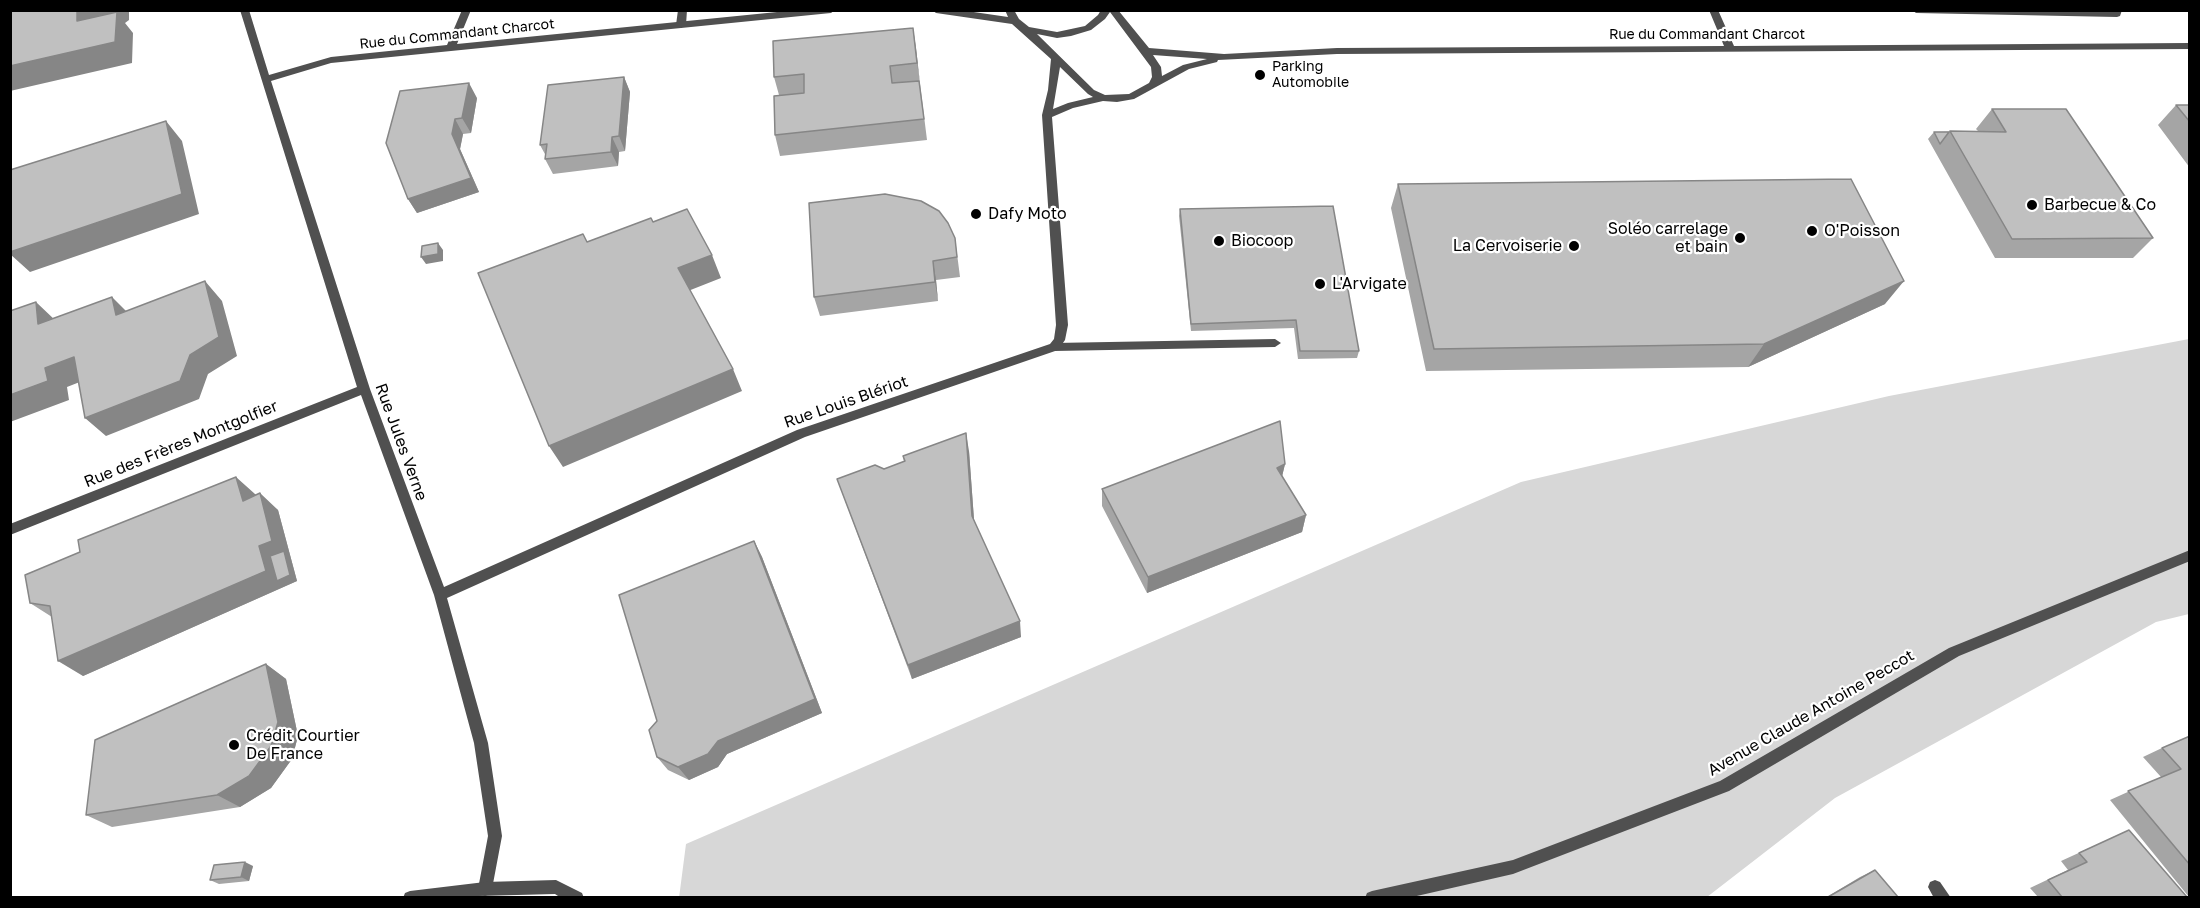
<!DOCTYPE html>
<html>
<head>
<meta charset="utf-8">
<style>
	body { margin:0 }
	#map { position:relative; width:2200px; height:908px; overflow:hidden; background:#fff; font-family:"Golos Text",sans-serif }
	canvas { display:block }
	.frame { position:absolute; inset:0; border:12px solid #000; pointer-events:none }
</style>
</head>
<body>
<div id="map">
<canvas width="2200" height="908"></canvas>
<div class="frame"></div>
</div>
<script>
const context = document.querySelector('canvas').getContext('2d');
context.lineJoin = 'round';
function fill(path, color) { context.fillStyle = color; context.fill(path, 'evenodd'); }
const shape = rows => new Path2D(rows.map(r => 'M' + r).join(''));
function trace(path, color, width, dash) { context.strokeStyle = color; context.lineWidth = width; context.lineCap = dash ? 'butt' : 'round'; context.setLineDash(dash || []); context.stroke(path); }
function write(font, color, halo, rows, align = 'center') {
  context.font = font + ' "Golos Text",sans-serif'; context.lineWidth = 4.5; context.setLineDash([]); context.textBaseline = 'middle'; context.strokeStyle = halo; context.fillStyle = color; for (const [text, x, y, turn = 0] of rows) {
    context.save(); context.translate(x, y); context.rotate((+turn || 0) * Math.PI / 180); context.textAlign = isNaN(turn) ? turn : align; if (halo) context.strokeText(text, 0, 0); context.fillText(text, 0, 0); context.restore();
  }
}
const green = shape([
	[2189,339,2189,614,2156,622,1835,798,1707,897,679,898,686,844,1521,482,1889,396]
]);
const service = shape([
	[678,10,687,10,686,25,681,28,676,25,678,10],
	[1912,10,2113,11,2122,10,2120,16,2117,17,1916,13,1912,10],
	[1275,339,1281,343,1275,347,1054,351,1048,347,1054,343,1275,339],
	[1935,880,1940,882,1951,898,1934,898,1928,887,1930,882,1935,880]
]);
const minor = shape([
	[240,10,249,10,269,75,331,57,447,45,462,10,471,10,457,44,797,10,835,10,831,13,331,63,271,81,370,389,444,587,797,430,1050,344,1054,339,1056,325,1042,115,1048,90,1051,59,1012,24,936,13,932,10,960,10,1008,17,1005,10,1014,10,1019,19,1029,27,1057,32,1085,26,1098,15,1101,10,1118,10,1149,48,1224,54,1337,48,1724,46,1709,10,1718,10,1734,46,2190,43,2190,49,1337,54,1218,60,1217,62,1189,69,1134,99,1117,102,1103,101,1073,108,1052,117,1068,325,1065,340,1058,350,805,437,447,598,488,743,502,836,492,889,490,894,485,896,480,894,478,889,488,836,474,743,434,595,361,395,10,535,10,524,357,387,240,10],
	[1110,12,1151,67,1152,77,1149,83,1129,94,1105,95,1094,90,1037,34,1057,38,1071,36,1091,30,1105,19,1110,12],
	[1153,55,1207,59,1183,65,1162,76,1161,67,1153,55],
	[1060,67,1088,94,1093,97,1068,103,1053,109,1060,67]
]);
const tertiary = shape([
	[2190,550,2190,561,1959,656,1729,791,1513,874,1408,898,1365,898,1367,893,1372,891,1513,860,1720,781,1949,648,2190,550],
	[556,880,582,893,584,898,561,898,555,894,403,898,405,893,410,891,485,882,556,880]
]);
const wall = shape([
	[913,28,927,140,780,156,775,135,779,95,774,77],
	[624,77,630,92,625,151,619,152,618,166,553,174,545,159,546,156,540,145],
	[477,98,471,133,463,134,460,149,479,192,417,213,408,199,386,143],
	[2176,105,2190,105,2190,168,2158,125],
	[1992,109,2153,238,2133,258,1995,258,1928,139,1934,132,1978,131,1976,129],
	[1398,184,1885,304,1748,367,1426,371,1391,208],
	[1180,209,1359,351,1357,358,1298,359,1294,328,1191,331,1179,216],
	[955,238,960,277,936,280,938,301,820,316,814,297],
	[969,451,974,520,1021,637,912,679,837,479,884,469,904,462,903,456],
	[1285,464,1282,476,1306,515,1302,532,1147,593,1102,506,1102,489],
	[255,494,278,510,297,581,83,676,52,617,30,603],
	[754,541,762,557,822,713,727,754,718,767,689,780,668,770,657,757,657,721],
	[266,664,286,679,298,736,292,759,271,788,240,807,112,827,86,815],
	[2190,736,2190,897,2189,897,2110,800,2161,777,2143,757,2162,748],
	[2129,830,2187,897,2038,897,2030,888,2068,870,2061,861],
	[253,866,249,881,219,884,210,880],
	[1875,870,1898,897,1827,897,1860,877]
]);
const shadedWall = shape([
	[77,10,129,10,129,20,125,23,133,33,132,63,10,91,10,66,77,21],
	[913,28,916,48,920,83,917,63],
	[624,77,630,92,625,151,619,136],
	[469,83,477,98,471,133,462,118],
	[455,119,463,134,460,149,479,192,417,213,408,199,452,134],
	[166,121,182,141,199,214,30,272,10,254,10,252],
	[612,137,619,152,618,166,611,152],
	[438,243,443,250,443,261,426,264,421,257],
	[712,255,721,278,688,291,678,268],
	[933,261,936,280,938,301,935,282],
	[205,281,222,301,237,356,208,374,199,399,106,436,85,418],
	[1904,281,1885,304,1748,367,1764,344],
	[112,297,131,316,116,315],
	[36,302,56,321,38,324],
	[74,357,95,376,67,387,69,400,10,422,10,395,45,368],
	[733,369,742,391,563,467,549,446],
	[966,433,969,451,975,533,972,516],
	[1285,464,1281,481,1277,468],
	[236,477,255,494,261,518,243,501],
	[260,493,278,510,297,581,83,676,58,661,259,546],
	[1306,515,1302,532,1147,593,1148,577],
	[754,541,762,557,822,713,727,754,718,767,689,780,678,767],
	[1020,621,1021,637,912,679,908,665],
	[266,664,286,679,298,736,292,759,271,788,240,807,217,795],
	[245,862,253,866,249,881,241,877]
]);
const building = shape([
	[10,10,77,10,77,21,117,12,115,42,10,66,10,10],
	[913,28,917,63,890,66,892,83,919,81,924,119,775,135,774,96,804,93,804,74,774,77,773,41,913,28],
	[624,77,619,136,612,137,611,152,545,159,547,144,540,145,548,85,624,77],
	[469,83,462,118,455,119,452,134,471,178,408,199,386,143,400,91,469,83],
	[2176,105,2190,105,2190,122,2176,105],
	[1992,109,2066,109,2153,238,2012,239,1950,131,2006,132,1992,109],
	[166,121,182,194,10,252,10,170,166,121],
	[1934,132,1949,132,1940,144,1934,132],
	[1851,179,1904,281,1764,344,1434,349,1398,184,1851,179],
	[885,194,921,201,939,211,948,223,955,238,957,257,933,261,935,282,814,297,809,203,885,194],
	[1333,206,1359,351,1300,351,1296,320,1191,324,1180,209,1333,206],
	[687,209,712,255,678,268,733,369,549,446,478,273,583,234,587,242,651,218,653,222,687,209],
	[438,243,438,254,421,257,422,246,438,243],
	[205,281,219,337,190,355,180,381,85,418,74,357,45,368,48,381,10,395,10,311,36,302,38,324,112,297,116,315,205,281],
	[1280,421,1285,464,1277,468,1306,515,1148,577,1102,489,1280,421],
	[966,433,972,516,1020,621,908,665,837,479,875,465,884,469,905,461,903,456,966,433],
	[236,477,243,501,260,493,272,541,259,546,266,571,58,661,50,606,30,603,25,575,80,552,78,540,236,477],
	[754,541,815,699,718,741,708,754,678,767,657,757,649,730,657,721,619,595,754,541],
	[284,551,290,575,277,581,270,556,284,551],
	[266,664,278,722,271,746,249,776,217,795,86,815,95,740,266,664],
	[2190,736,2190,865,2128,791,2181,769,2162,748,2190,736],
	[2129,830,2187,897,2062,897,2048,880,2087,862,2079,853,2129,830],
	[245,862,241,877,210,880,214,865,245,862],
	[1875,870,1898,897,1828,897,1875,870]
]);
const markers = [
	[1260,75,6,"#000"],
	[2032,205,6,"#000"],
	[976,214,6,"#000"],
	[1812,231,6,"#000"],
	[1740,238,6,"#000"],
	[1219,241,6,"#000"],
	[1574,246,6,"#000"],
	[1320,284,6,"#000"],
	[234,745,6,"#000"]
];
const farStreetnames = [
	["Rue du Commandant Charcot",457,34,-6],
	["Rue du Commandant Charcot",1707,35]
];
const farPoinames = [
	["Parking",1272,67],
	["Automobile",1272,83]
];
const poiNames = [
	["Barbecue & Co",2044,205],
	["Dafy Moto",988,214],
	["Soléo carrelage",1728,229,"right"],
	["et bain",1728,247,"right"],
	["O'Poisson",1824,231],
	["Biocoop",1231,241],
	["La Cervoiserie",1562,246,"right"],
	["L'Arvigate",1332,284],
	["Crédit Courtier",246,736],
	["De France",246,754]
];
const streetNames = [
	["Rue Louis Blériot",846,402,-19],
	["Rue Jules Verne",401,442,70],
	["Rue des Frères Montgolfier",181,444,-22],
	["Avenue Claude Antoine Peccot",1811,713,-30]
];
fill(green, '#d7d7d7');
fill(service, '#505050');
fill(minor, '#505050');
fill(tertiary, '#505050');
fill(wall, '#a5a5a5');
fill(shadedWall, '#868686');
fill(building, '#c0c0c0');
trace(building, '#868686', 1.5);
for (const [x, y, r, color] of markers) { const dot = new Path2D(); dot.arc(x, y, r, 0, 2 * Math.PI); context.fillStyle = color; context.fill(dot); trace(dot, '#fff', 2); }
write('14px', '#000', '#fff', farStreetnames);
write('14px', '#000', '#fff', farPoinames, 'left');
write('16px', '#000', '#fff', poiNames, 'left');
write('16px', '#000', '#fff', streetNames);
</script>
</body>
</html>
